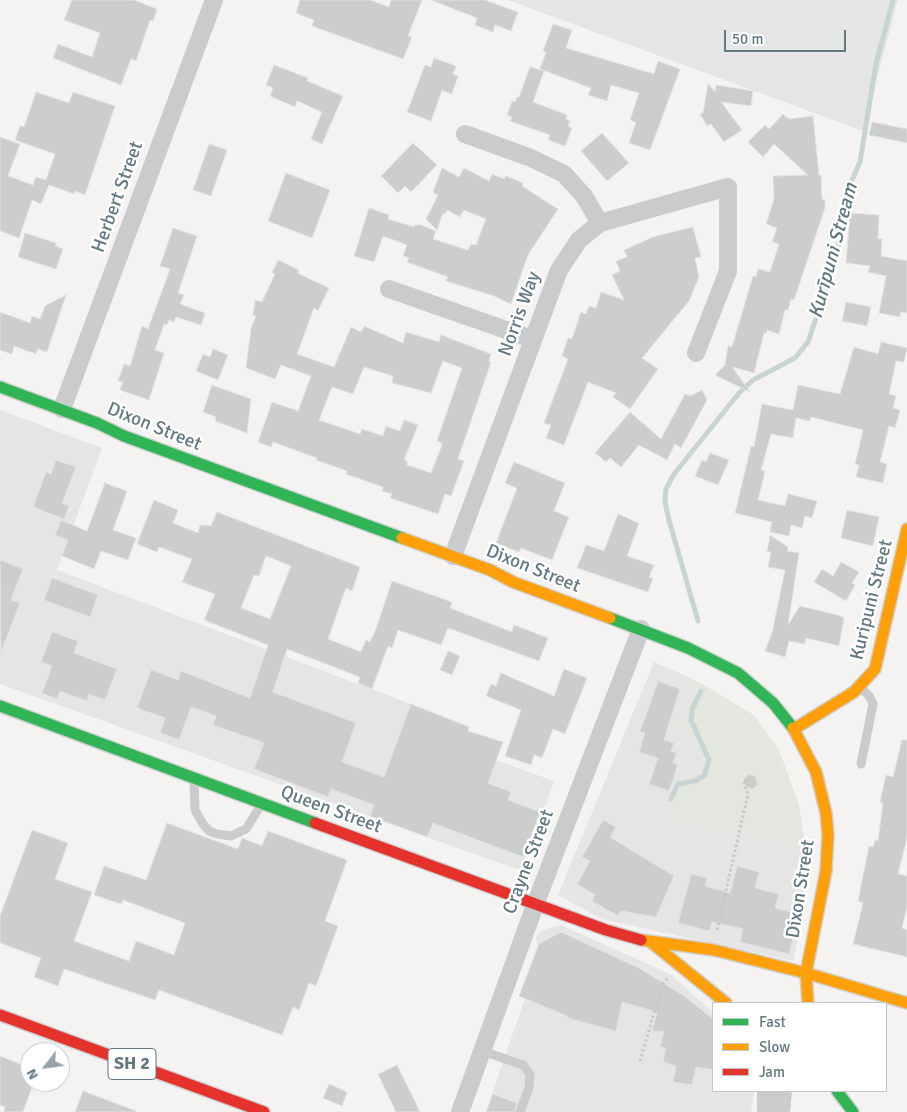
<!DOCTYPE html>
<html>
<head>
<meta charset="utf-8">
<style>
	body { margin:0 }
	#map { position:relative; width:907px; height:1112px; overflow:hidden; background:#f4f3f2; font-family:Signika,sans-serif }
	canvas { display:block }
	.legend { position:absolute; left:712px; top:1002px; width:175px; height:90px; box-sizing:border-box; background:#fff; border:1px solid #c1c9cd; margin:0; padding:6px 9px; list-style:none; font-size:15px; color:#637982 }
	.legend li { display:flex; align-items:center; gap:10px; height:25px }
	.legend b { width:25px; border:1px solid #c1c9cd }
	.north { position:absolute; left:20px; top:1042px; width:50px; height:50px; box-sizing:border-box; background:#fff; border:1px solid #c1c9cd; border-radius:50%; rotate:240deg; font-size:14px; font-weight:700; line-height:20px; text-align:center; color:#637982 }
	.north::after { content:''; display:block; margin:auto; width:18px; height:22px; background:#96a4a9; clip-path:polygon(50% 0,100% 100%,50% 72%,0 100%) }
	.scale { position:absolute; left:724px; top:30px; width:122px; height:22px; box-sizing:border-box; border:2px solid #637982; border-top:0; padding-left:6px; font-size:15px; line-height:18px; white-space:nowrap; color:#637982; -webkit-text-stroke:4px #fff; paint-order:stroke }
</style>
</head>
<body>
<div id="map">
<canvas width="907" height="1112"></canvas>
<ul class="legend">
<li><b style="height:6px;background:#30b455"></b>Fast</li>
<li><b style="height:6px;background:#ff9f0a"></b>Slow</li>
<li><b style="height:6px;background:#e5322d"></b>Jam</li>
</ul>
<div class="north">N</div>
<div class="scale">50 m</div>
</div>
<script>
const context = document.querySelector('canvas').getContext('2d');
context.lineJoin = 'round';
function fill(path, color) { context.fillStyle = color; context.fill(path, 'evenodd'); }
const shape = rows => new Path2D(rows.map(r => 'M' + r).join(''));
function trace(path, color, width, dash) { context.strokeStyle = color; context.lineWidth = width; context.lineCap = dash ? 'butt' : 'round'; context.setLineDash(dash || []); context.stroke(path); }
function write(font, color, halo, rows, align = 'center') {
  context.font = font + ' Signika,sans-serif'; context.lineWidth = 5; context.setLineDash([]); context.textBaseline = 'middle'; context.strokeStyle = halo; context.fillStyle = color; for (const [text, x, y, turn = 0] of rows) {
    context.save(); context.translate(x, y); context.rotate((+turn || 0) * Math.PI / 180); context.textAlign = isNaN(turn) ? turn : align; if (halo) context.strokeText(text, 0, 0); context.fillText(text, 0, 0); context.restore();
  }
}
const built = shape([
	[508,0,898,0,863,131],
	[0,410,102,448,57,570,469,726,462,748,554,781,522,871,0,684],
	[654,662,697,681,681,726,704,760,700,772,681,777,664,802,675,806,672,819,806,847,806,888,794,961,601,919,558,895],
	[561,925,670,974,713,1012,713,1091,754,1091,751,1112,486,1112,539,957,536,937,542,930]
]);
const green = shape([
	[697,681,754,715,779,750,799,805,806,847,672,819,675,806,664,802,681,776,700,772,704,760,681,726]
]);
const stream = shape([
	[698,621,669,520,665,502,666,489,674,474,739,393,753,380,795,358,808,342,838,253,839,221,848,189,860,162,876,64,893,0],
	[671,799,678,784,695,781,704,776,709,760,691,720,692,710,701,691]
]);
const building = shape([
	[72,0,134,0,157,9,153,21,150,20,136,61,131,59,121,85,53,58,58,44,92,57,100,33,64,20,72,0],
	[300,0,370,0,389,7,391,0,422,0,408,36,412,37,403,59,312,26,314,20,296,13,300,0],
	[431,0,485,0,518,12,511,31,495,25,493,32,475,25,477,18,431,0],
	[553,24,572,30,566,48,654,74,658,61,680,69,650,150,629,143,636,122,630,120,639,93,611,85,607,101,588,95,591,88,540,69,546,52,543,51,553,24],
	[434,58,456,66,453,74,458,76,452,94,442,90,431,121,407,112,425,65,431,67,434,58],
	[274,65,308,78,307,81,343,96,322,144,311,139,322,112,297,101,295,107,270,96,273,88,266,85,274,65],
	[530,67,544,71,533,102,567,115,566,119,570,121,568,126,572,128,565,146,548,140,550,135,510,121,512,117,507,115,512,101,515,102,517,97,519,97,530,67],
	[708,83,715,92,716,85,753,91,751,106,721,102,742,130,724,142,711,124,707,126,700,114,703,113,708,83],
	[36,92,69,103,73,92,115,106,85,195,75,191,74,194,49,185,41,204,32,200,19,238,0,231,0,137,20,144,8,176,33,185,36,177,46,180,55,154,15,140,20,126,24,127,36,92],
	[783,114,789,119,813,116,819,175,821,175,822,200,825,199,825,208,794,300,791,299,788,310,785,310,779,334,767,330,766,334,764,333,754,373,732,367,750,392,715,375,725,365,728,346,732,347,753,276,756,277,758,269,770,272,779,244,772,242,777,228,766,224,774,199,773,176,808,175,774,144,763,157,748,142,765,125,769,129,783,114],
	[872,122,907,129,907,143,869,135,872,122],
	[602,133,629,163,607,181,581,151,602,133],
	[413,143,437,165,411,192,405,186,398,193,381,176,413,143],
	[209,144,227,150,211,196,193,190,209,144],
	[442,168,459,177,464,168,489,181,492,174,504,179,506,176,523,183,522,186,558,209,528,255,511,304,494,296,446,281,448,277,407,262,409,258,403,256,407,245,383,236,374,262,354,256,369,208,389,215,388,219,414,227,415,225,421,225,436,231,433,239,468,250,471,244,476,245,486,219,464,210,460,217,447,210,445,214,443,213,437,230,426,219,438,195,433,192,442,168],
	[286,173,330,190,312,238,268,221,286,173],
	[850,213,879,215,878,239,882,239,881,256,907,261,907,313,901,312,900,317,879,313,886,276,868,272,870,266,846,263,850,213],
	[693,227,701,257,695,258,699,277,689,301,642,358,658,369,630,409,613,397,616,393,588,382,564,445,546,438,551,425,544,423,568,359,562,356,568,338,572,339,581,312,586,314,589,306,596,308,601,292,624,300,612,275,620,271,616,261,627,257,624,250,653,237,693,227],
	[173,228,197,236,178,293,184,295,180,304,205,313,201,325,176,317,174,322,169,320,167,325,164,324,155,350,164,353,149,400,120,390,123,382,118,381,124,364,130,366,142,326,148,329,170,269,160,266,173,228],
	[25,233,56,243,55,246,63,249,56,269,18,257,25,233],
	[278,260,299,270,297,273,329,288,318,311,314,308,297,354,334,367,351,327,361,332,364,326,403,343,406,332,439,342,441,335,491,354,489,361,491,362,458,459,464,461,451,496,445,494,438,514,390,498,392,494,382,491,383,487,346,474,347,471,316,460,317,458,273,442,271,447,258,442,272,402,298,411,311,376,281,365,275,379,246,368,251,328,256,316,253,315,255,300,262,302,275,274,272,273,278,260],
	[443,361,462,368,437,441,442,443,441,448,431,473,407,465,408,462,404,460,418,425,404,420,400,431,386,426,383,436,362,429,360,434,319,420,332,387,353,394,364,367,393,376,392,383,431,393,443,361],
	[66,295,47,352,38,349,36,354,14,346,12,354,0,350,0,312,30,323,32,316,40,319,45,306,66,295],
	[846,302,871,307,867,326,842,321,846,302],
	[881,342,907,348,904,362,896,361,889,394,896,396,893,408,900,410,895,428,889,426,880,462,887,464,883,483,856,477,859,465,855,464,863,430,811,417,810,421,796,418,793,438,771,434,761,470,765,471,758,500,785,506,788,494,817,501,812,518,805,516,802,528,791,525,789,536,770,532,772,522,735,513,751,446,754,447,762,404,793,410,798,385,840,394,854,347,878,354,881,342],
	[213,349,228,355,218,380,196,371,203,354,210,357,213,349],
	[212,385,251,399,247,433,215,421,216,417,203,412,212,385],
	[702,390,707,400,681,448,675,444,667,460,639,445,621,467,610,458,606,462,595,453,630,412,661,439,685,394,690,396,702,390],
	[710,453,729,460,718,485,695,476,702,460,706,462,710,453],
	[56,460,76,467,62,503,69,506,64,519,33,507,46,472,51,474,56,460],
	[514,462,565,483,554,511,569,517,552,560,521,548,519,552,496,543,517,488,505,483,514,462],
	[105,483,127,491,113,530,136,538,128,560,101,551,94,569,62,556,68,540,55,535,61,520,87,531,105,483],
	[154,500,178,510,173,523,198,533,200,525,211,526,217,512,360,567,352,591,346,588,328,639,361,652,366,640,370,642,376,629,392,581,452,602,450,608,512,632,514,625,548,638,539,661,448,628,441,645,398,630,392,648,388,646,372,689,358,683,360,677,287,649,273,692,356,723,342,762,384,777,411,704,469,727,468,731,503,742,488,783,511,792,508,800,540,812,523,857,433,823,427,837,370,816,374,805,331,789,328,797,254,769,264,743,213,725,216,716,191,707,179,740,160,733,165,718,137,708,151,670,178,680,181,671,250,698,268,645,204,620,215,594,182,582,192,559,159,547,157,552,137,544,154,500],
	[266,556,291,566,270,619,241,608,254,575,259,576,266,556],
	[847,510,879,517,873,546,841,538,847,510],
	[618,514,639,523,627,556,654,565,649,577,653,578,648,592,577,568,586,545,604,551,618,514],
	[770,535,788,547,787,551,799,553,788,625,800,606,838,615,844,618,839,646,806,638,805,644,789,641,785,657,765,651,772,633,785,570,768,567,771,552,767,552,770,535],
	[0,560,23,569,11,600,20,603,1,652,0,560],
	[841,562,859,572,852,583,855,585,846,601,814,582,822,569,833,576,841,562],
	[52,578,98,595,90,617,44,600,52,578],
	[52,632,78,641,74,653,117,669,105,700,89,694,87,701,60,691,57,699,42,693,52,666,41,662,52,632],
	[448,651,460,656,452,675,440,670,448,651],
	[564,669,587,678,565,734,553,729,542,758,534,755,531,765,505,756,521,710,486,696,491,684,496,686,501,673,554,696,564,669],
	[658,681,680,689,664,740,674,743,671,751,677,753,673,763,678,765,669,791,649,784,658,758,639,752,645,733,640,732,658,681],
	[902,740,907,740,907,838,898,874,907,876,907,907,902,928,907,930,907,957,853,944,863,903,858,901,869,846,873,847,875,840,878,841,883,803,880,802,886,775,893,777,902,740],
	[748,774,755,776,758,784,753,789,746,787,743,780,748,774],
	[603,820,616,827,610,837,674,876,656,917,621,911,618,916,592,901,595,895,577,884,590,861,582,857,603,820],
	[167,823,238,849,242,838,262,846,268,831,347,860,325,921,338,926,316,986,309,983,299,1010,293,1007,282,1035,159,990,155,1000,64,969,58,986,34,977,41,958,0,943,0,916,32,830,68,843,55,879,92,892,74,941,129,961,136,941,174,955,185,923,123,900,121,904,94,895,104,866,146,880,167,823],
	[737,866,759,872,755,888,779,894,775,908,799,914,789,954,740,942,743,929,712,922,710,931,678,923,691,874,707,878,705,886,730,893,737,866],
	[561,932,639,968,684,996,713,1019,713,1070,696,1067,692,1085,673,1082,676,1066,663,1062,666,1048,660,1047,664,1032,652,1031,657,1012,622,1002,616,1031,567,1018,567,1016,519,996,539,944,561,932],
	[0,1056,30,1068,30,1082,34,1082,23,1112,4,1112,5,1107,0,1105,0,1056],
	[397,1065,413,1097,420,1112,396,1112,378,1074,397,1065],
	[329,1084,347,1092,342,1106,323,1098,329,1084],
	[83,1091,136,1111,136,1112,75,1112,83,1091],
	[493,1094,517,1103,514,1112,486,1112,493,1094]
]);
const path = shape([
	[717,930,748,794,743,781],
	[640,1061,663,983,668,978]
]);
const lane = shape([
	[860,687,870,697,873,704,861,764],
	[194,781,195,810,203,824,209,831,217,834,231,836,246,829,262,803],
	[482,1051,523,1065,530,1074,529,1088,520,1112]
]);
const street = shape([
	[465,134,531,158,564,174,584,196,600,223],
	[389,289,532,339],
	[62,409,214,0],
	[453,556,559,270,579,240,600,223,728,187,728,271,696,353],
	[460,1112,535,905,641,629],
	[766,1112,766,1091],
	[781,1112,783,1091]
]);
const fast = shape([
	[0,387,97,423,124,436,402,538],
	[610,618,688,648,738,673,773,703,793,728],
	[0,706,315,823],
	[837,1091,853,1112]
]);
const slow = shape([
	[402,538,490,570,513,582,610,618],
	[793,728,816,772,826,813,828,835,826,871,806,973,808,1003],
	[794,729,854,692,875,669,907,529],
	[641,940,714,950,806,973,907,1003],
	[652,943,726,1003]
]);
const jam = shape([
	[315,823,606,930,641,940],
	[0,1015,264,1112]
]);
const shields = [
	[132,1064,48]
];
const shieldNames = [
	["SH 2",132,1064]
];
const streetNames = [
	["Herbert Street",118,197,-70],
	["Norris Way",520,314,-70],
	["Dixon Street",154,427,22],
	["Dixon Street",533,569,22],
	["Kuripuni Street",872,600,-76],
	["Queen Street",331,810,20],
	["Crayne Street",529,862,-69],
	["Dixon Street",801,889,-81]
];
const waterNames = [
	["Kurīpuni Stream",834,251,-75]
];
fill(built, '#e4e5e4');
fill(green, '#e4e6e0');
trace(stream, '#c8d4d4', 5);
fill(building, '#cccdcd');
trace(building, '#e3e2e2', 1);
trace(fast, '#cfd1d1', 14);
trace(slow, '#cfd1d1', 14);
trace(jam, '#cfd1d1', 14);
trace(path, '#c8c8c8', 3, [2.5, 2.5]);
trace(lane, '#cacbcc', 9);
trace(street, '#cacbcc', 18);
trace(fast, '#30b455', 11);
trace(slow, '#ff9f0a', 11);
trace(jam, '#e5322d', 11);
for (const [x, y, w] of shields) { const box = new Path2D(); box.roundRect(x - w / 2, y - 15.5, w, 31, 4); context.fillStyle = '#fff'; context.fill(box); trace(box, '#637982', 1); }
write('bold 18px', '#637982', null, shieldNames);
write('19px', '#637982', '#fff', streetNames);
write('italic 20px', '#5f7b7f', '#fff', waterNames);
</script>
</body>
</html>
